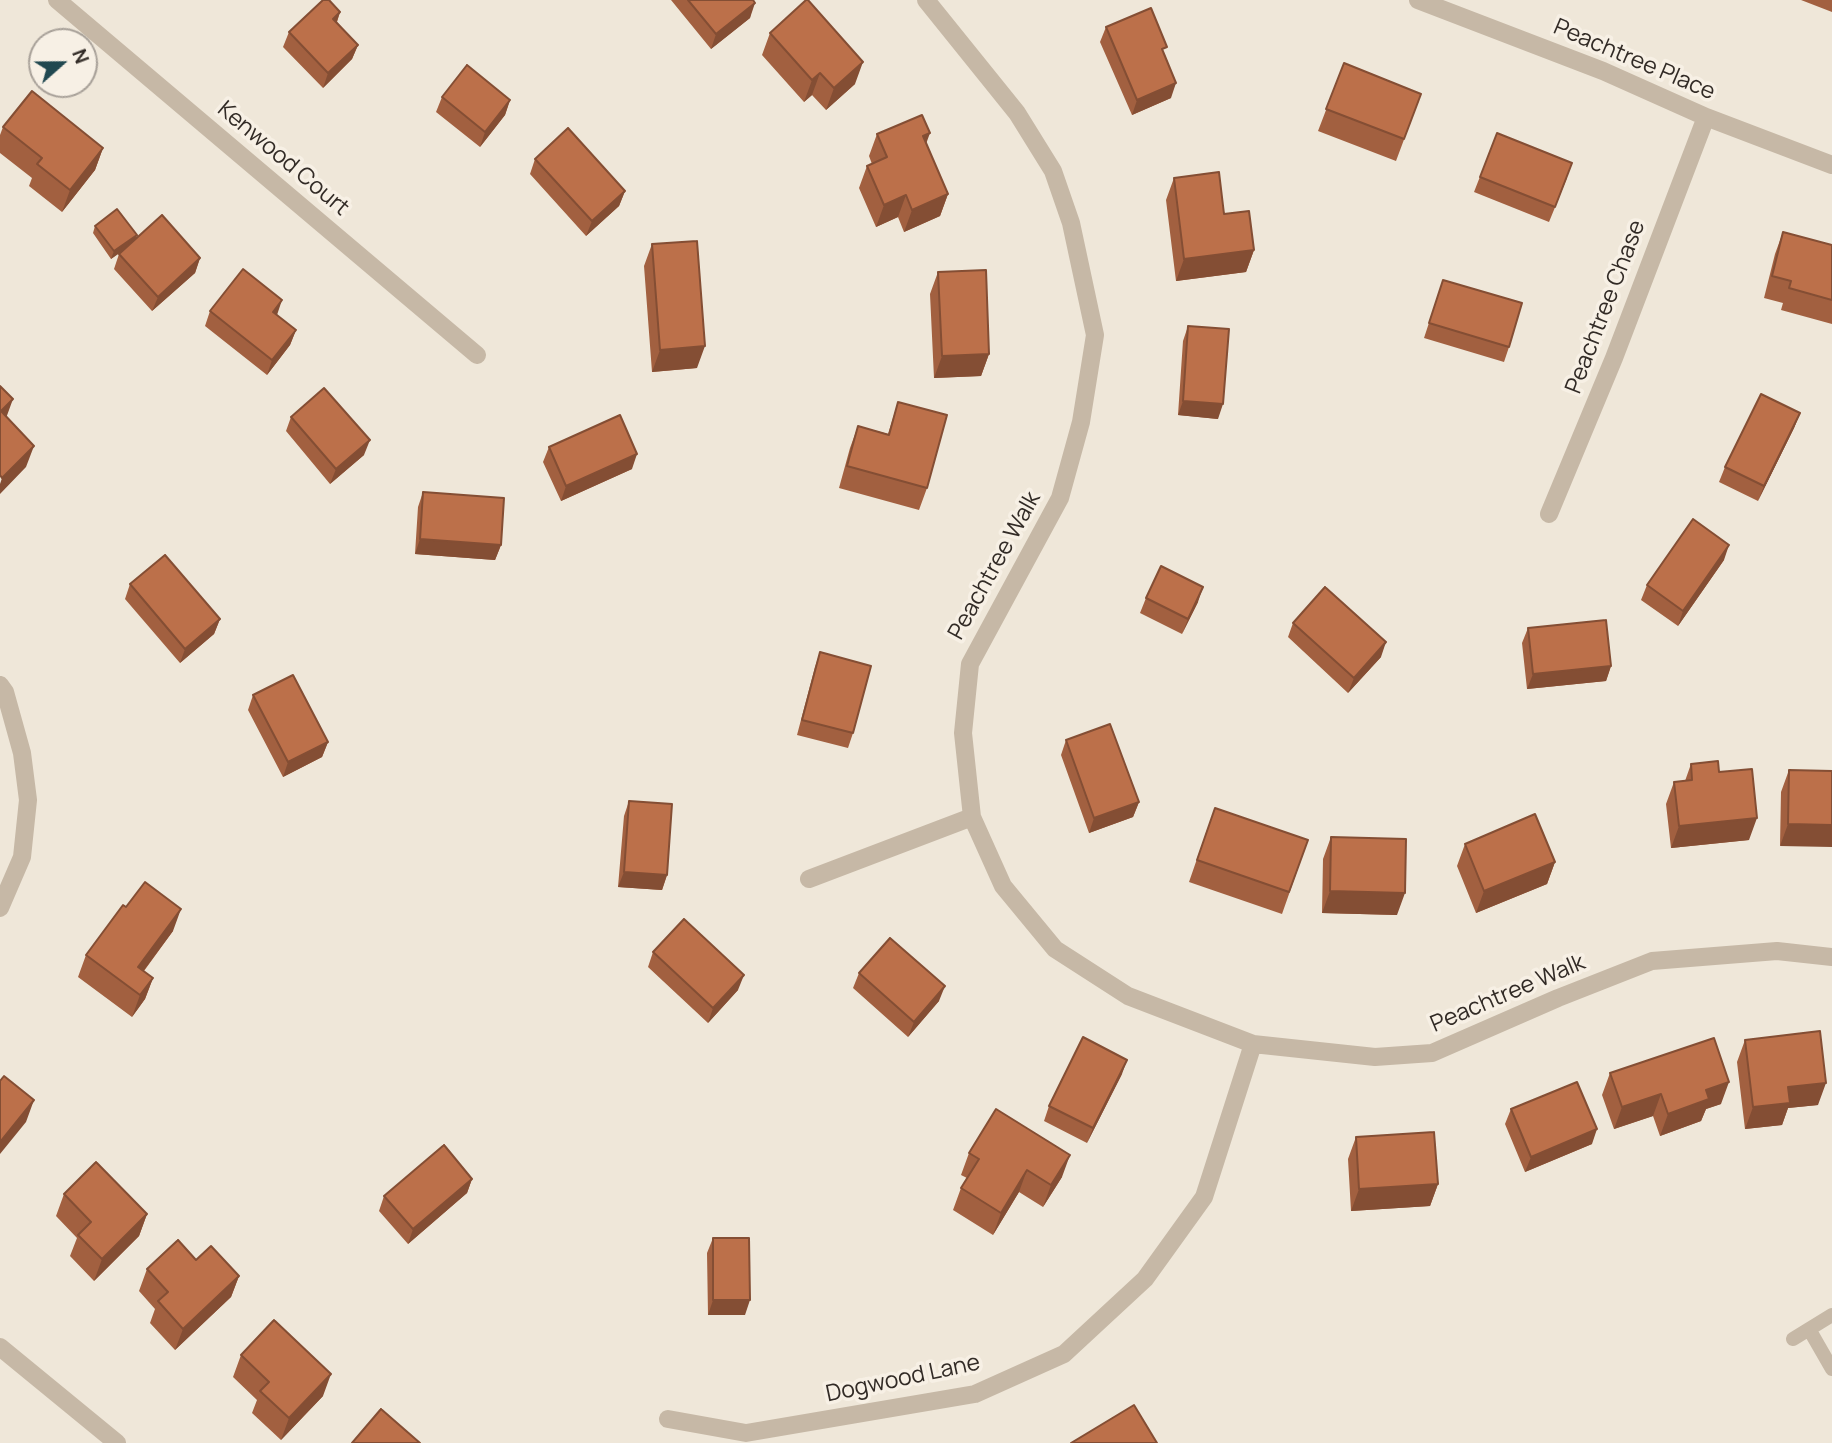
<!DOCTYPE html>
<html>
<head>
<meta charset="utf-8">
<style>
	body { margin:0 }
	#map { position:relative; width:1832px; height:1443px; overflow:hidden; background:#efe7d9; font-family:Manrope,sans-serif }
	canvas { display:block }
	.north { position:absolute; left:28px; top:28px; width:70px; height:70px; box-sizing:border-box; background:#f7f0e5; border:2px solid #a8a199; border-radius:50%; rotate:69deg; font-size:19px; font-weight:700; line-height:28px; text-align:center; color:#322b26 }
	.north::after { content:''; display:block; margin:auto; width:24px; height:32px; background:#204850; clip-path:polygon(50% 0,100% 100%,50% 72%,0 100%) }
</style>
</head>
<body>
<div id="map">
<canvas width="1832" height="1443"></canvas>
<div class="north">N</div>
</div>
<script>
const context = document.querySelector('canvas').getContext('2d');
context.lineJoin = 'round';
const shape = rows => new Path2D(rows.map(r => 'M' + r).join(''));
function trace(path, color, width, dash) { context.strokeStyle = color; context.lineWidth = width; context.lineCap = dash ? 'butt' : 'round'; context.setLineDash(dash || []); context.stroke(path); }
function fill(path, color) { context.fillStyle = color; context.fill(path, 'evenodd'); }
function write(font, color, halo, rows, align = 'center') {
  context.font = font + ' Manrope,sans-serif'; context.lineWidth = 7; context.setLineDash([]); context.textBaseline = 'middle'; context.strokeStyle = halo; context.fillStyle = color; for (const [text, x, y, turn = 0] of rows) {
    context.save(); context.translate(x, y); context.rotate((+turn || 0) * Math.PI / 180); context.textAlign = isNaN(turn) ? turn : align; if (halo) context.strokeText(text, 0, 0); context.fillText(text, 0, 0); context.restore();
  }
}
const service = shape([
	[1809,1329,1832,1369],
	[1793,1339,1832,1315]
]);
const minor = shape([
	[57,0,477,355],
	[926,0,1017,113,1053,171,1071,223,1095,335,1081,422,1060,498,970,664,963,733,972,817,1003,886,1055,949,1128,996,1253,1044,1375,1057,1432,1053,1558,998,1652,961,1777,951,1832,957],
	[1418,0,1603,71,1706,117,1832,165],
	[1549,514,1614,358,1706,117],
	[0,685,5,692,22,753,28,800,22,857,0,908],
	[809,879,972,817],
	[0,1347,117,1443],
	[668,1419,746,1433,975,1394,1064,1354,1145,1279,1204,1197,1253,1044]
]);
const wall = shape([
	[671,0,753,0,750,18,711,49],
	[1801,0,1832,0,1832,12],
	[340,12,337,22,358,45,352,59,323,88,283,47,289,32],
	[1106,27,1171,98,1132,115,1100,42],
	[770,33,855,84,826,110,812,95,804,102,762,55],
	[1344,63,1421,94,1396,161,1318,131],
	[442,97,510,100,505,115,480,147,436,112],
	[3,127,103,148,95,170,62,212,29,186,32,178,0,153,0,135],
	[1497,133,1567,178,1549,222,1474,192],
	[877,134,926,143,948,194,940,216,904,232,898,217,876,227,859,188,867,166,872,164,869,156],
	[535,159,625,191,619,206,586,236,530,174],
	[1174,178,1224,214,1254,250,1246,272,1176,281,1166,200],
	[95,226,137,235,135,240,200,258,195,273,152,311,114,269,119,254,124,250,111,259,93,233],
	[1783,232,1832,245,1832,324,1781,310,1783,303,1764,298,1775,254],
	[652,244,697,368,652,372,644,266],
	[938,272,989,354,981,376,934,378,930,294],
	[1443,280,1509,347,1504,362,1424,338],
	[210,311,276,315,296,330,290,345,267,375,205,326],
	[1188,326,1218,419,1178,415,1183,341],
	[898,402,927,488,919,510,839,488,850,448,858,426,888,434],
	[1800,413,1794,428,1758,501,1719,482,1725,467],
	[291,417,364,455,330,484,286,431],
	[549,447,632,469,561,501,543,462],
	[423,492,501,545,495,560,415,554,418,507],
	[1724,560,1678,626,1641,600,1647,585],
	[130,584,220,619,214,634,180,663,125,599],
	[1146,598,1198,602,1182,634,1140,613],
	[1293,623,1381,657,1348,693,1288,637],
	[1528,628,1611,666,1606,681,1527,689,1522,643],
	[820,652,853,733,848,748,797,735,815,667],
	[253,695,328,742,322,757,283,777,248,710],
	[1066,740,1139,802,1133,817,1089,833,1061,755],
	[1691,764,1719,772,1749,840,1671,848,1666,804,1674,782,1685,781],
	[1789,770,1832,771,1780,846,1781,792],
	[629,801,667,875,662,890,618,887,624,816],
	[1207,830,1308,840,1282,914,1189,882],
	[1331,837,1397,915,1322,913,1323,859],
	[1465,844,1555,862,1547,884,1476,913,1457,866],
	[126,907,173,931,144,971,153,978,145,999,132,1017,78,977,86,955],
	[653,952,738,990,708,1023,648,967],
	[859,973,939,1001,908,1037,853,988],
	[1745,1040,1818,1105,1788,1108,1782,1125,1745,1129,1737,1062],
	[1610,1073,1721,1104,1706,1109,1701,1121,1660,1136,1653,1116,1614,1129,1602,1095],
	[1122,1074,1087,1143,1044,1121,1049,1106],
	[1511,1109,1592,1144,1525,1172,1505,1124],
	[1356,1137,1438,1184,1430,1206,1351,1211,1348,1159],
	[969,1153,1062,1177,1043,1207,1019,1192,993,1235,953,1210,961,1188,967,1178,961,1175],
	[472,1179,467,1193,408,1244,379,1211,384,1196],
	[64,1194,147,1214,139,1236,94,1281,70,1256,77,1238,56,1216],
	[713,1238,745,1315,708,1315,707,1253],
	[196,1260,239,1276,231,1297,175,1350,150,1323,155,1309,139,1291,147,1269],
	[241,1355,323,1396,281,1440,252,1413,257,1400,233,1377]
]);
const shadedWall = shape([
	[755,3,750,18,711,49,716,34],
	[340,12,335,27,333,19],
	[358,45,352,59,323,88,328,73],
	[863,62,855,84,826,110,834,88],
	[820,73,812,95,804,102,812,80],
	[1176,83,1171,98,1132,115,1137,100],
	[510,100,505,115,480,147,485,132],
	[930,133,922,155,923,136],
	[103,148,95,170,62,212,70,190],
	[625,191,619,206,586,236,592,221],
	[948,194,940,216,904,232,912,210],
	[906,195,898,217,876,227,884,205],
	[137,235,134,242,111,259,114,251],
	[1254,250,1246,272,1176,281,1184,259],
	[200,258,195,273,152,311,158,297],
	[282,300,277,315,267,327,273,312],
	[296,330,290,345,267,375,272,360],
	[705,346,697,368,652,372,660,350],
	[989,354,981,376,934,378,942,356],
	[13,399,5,421,1,411],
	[1183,401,1223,404,1218,419,1178,415],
	[1800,413,1794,428,1758,501,1764,486],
	[370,440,364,455,330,484,336,469],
	[34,446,26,467,0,494,0,484,2,478],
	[637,454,632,469,561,501,566,486],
	[420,539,501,545,495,560,415,554],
	[1729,545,1724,560,1678,626,1683,611],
	[1203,587,1198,602,1182,634,1188,619],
	[220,619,214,634,180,663,185,649],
	[1386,642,1381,657,1348,693,1354,678],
	[1611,666,1606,681,1527,689,1533,674],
	[328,742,322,757,283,777,288,762],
	[1139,802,1133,817,1089,833,1094,818],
	[1757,818,1749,840,1671,848,1679,826],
	[1788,824,1832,825,1832,847,1780,846],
	[1555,862,1547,884,1476,913,1484,891],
	[624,872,667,875,662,890,618,887],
	[1330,891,1405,893,1397,915,1322,913],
	[181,909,173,931,130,989,138,967],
	[744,975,738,990,708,1023,713,1008],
	[153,978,145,999,132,1017,140,995],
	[945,986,939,1001,908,1037,914,1022],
	[1127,1060,1122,1074,1087,1143,1093,1128],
	[1729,1082,1721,1104,1706,1109,1701,1121,1660,1136,1668,1114,1706,1090],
	[1826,1083,1818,1105,1788,1108,1782,1125,1745,1129,1753,1107,1788,1087],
	[1661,1094,1653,1116,1614,1129,1622,1107],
	[34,1100,26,1122,0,1154,0,1142],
	[1597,1129,1592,1144,1525,1172,1531,1157],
	[1070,1155,1062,1177,1043,1207,1051,1185],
	[1027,1170,1019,1192,993,1235,1001,1213],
	[472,1179,467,1193,408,1244,413,1229],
	[1438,1184,1430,1206,1351,1211,1359,1189],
	[147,1214,139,1236,94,1281,102,1259],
	[239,1276,231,1297,175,1350,183,1329],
	[713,1300,750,1300,745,1315,708,1315],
	[331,1374,323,1396,281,1440,289,1418]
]);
const building = shape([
	[323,0,329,0,340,12,333,19,358,45,328,73,289,32,323,0],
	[688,0,753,0,755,3,716,34,688,0],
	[806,0,808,0,863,62,834,88,820,73,812,80,770,33,806,0],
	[1151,8,1167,47,1162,49,1176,83,1137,100,1106,27,1151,8],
	[1344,63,1421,94,1404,139,1326,109,1344,63],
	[467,65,510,100,485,132,442,97,467,65],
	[32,91,103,148,70,190,37,164,42,158,3,127,32,91],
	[922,115,930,133,923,136,948,194,912,210,906,195,884,205,867,166,887,157,877,134,922,115],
	[568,128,625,191,592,221,535,159,568,128],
	[1497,133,1572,163,1555,207,1480,177,1497,133],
	[1219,172,1224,214,1249,211,1254,250,1184,259,1174,178,1219,172],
	[117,209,137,235,114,251,95,226,117,209],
	[162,215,200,258,158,297,119,254,162,215],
	[1783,232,1832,245,1832,300,1789,288,1791,281,1772,276,1783,232],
	[697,241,705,346,660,350,652,244,697,241],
	[243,269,282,300,273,312,296,330,272,360,210,311,243,269],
	[986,270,989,354,942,356,938,272,986,270],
	[1443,280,1522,303,1509,347,1429,323,1443,280],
	[1188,326,1229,329,1223,404,1183,401,1188,326],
	[0,386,13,399,1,411,34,446,2,478,0,475,0,386],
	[324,388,370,440,336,469,291,417,324,388],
	[1761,394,1800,413,1764,486,1725,467,1761,394],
	[898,402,947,415,927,488,847,466,858,426,889,435,898,402],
	[620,415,637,454,566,486,549,447,620,415],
	[423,492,504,498,501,545,420,539,423,492],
	[1693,519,1729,545,1683,611,1647,585,1693,519],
	[165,555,220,619,185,649,130,584,165,555],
	[1161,566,1203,587,1188,619,1146,598,1161,566],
	[1325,587,1386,642,1354,678,1293,623,1325,587],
	[1606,620,1611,666,1533,674,1528,628,1606,620],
	[820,652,871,666,853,733,802,720,820,652],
	[293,675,328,742,288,762,253,695,293,675],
	[1110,724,1139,802,1094,818,1066,740,1110,724],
	[1718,761,1719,772,1752,769,1757,818,1679,826,1674,782,1692,780,1691,764,1718,761],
	[1789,770,1832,771,1832,825,1788,824,1789,770],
	[629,801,672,804,667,875,624,872,629,801],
	[1215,808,1308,840,1289,892,1197,860,1215,808],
	[1535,814,1555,862,1484,891,1465,844,1535,814],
	[1331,837,1406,839,1405,893,1330,891,1331,837],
	[145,882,181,909,138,967,153,978,140,995,86,955,123,905,126,907,145,882],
	[684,919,744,975,713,1008,653,952,684,919],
	[890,938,945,986,914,1022,859,973,890,938],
	[1820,1031,1826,1083,1788,1087,1790,1103,1753,1107,1745,1040,1820,1031],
	[1083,1037,1127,1060,1093,1128,1049,1106,1083,1037],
	[1714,1038,1729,1082,1706,1090,1709,1099,1668,1114,1661,1094,1622,1107,1610,1073,1714,1038],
	[4,1076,34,1100,0,1142,0,1081,4,1076],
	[1577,1082,1597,1129,1531,1157,1511,1109,1577,1082],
	[996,1109,1070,1155,1051,1185,1027,1170,1001,1213,961,1188,979,1159,969,1153,996,1109],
	[1434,1132,1438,1184,1359,1189,1356,1137,1434,1132],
	[444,1145,472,1179,413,1229,384,1196,444,1145],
	[96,1162,147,1214,102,1259,78,1235,91,1222,64,1194,96,1162],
	[713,1238,749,1238,750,1300,713,1300,713,1238],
	[178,1240,196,1260,211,1246,239,1276,183,1329,158,1301,168,1292,147,1269,178,1240],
	[274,1320,331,1374,289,1418,260,1391,269,1382,241,1355,274,1320],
	[1134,1405,1157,1443,1071,1443,1134,1405],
	[381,1409,420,1443,352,1443,381,1409]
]);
const streetNames = [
	["Peachtree Place",1634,60,23],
	["Kenwood Court",283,159,40],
	["Peachtree Chase",1606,307,-69],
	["Peachtree Walk",995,566,-61],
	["Peachtree Walk",1508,994,-23],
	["Dogwood Lane",903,1379,-12]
];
trace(service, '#c6b8a6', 14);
trace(minor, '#c6b8a6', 18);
fill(wall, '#a26040');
fill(shadedWall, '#844e34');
fill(building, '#bc704a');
trace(building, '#844e34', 2);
write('23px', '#322b26', '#f7f0e5', streetNames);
</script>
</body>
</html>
